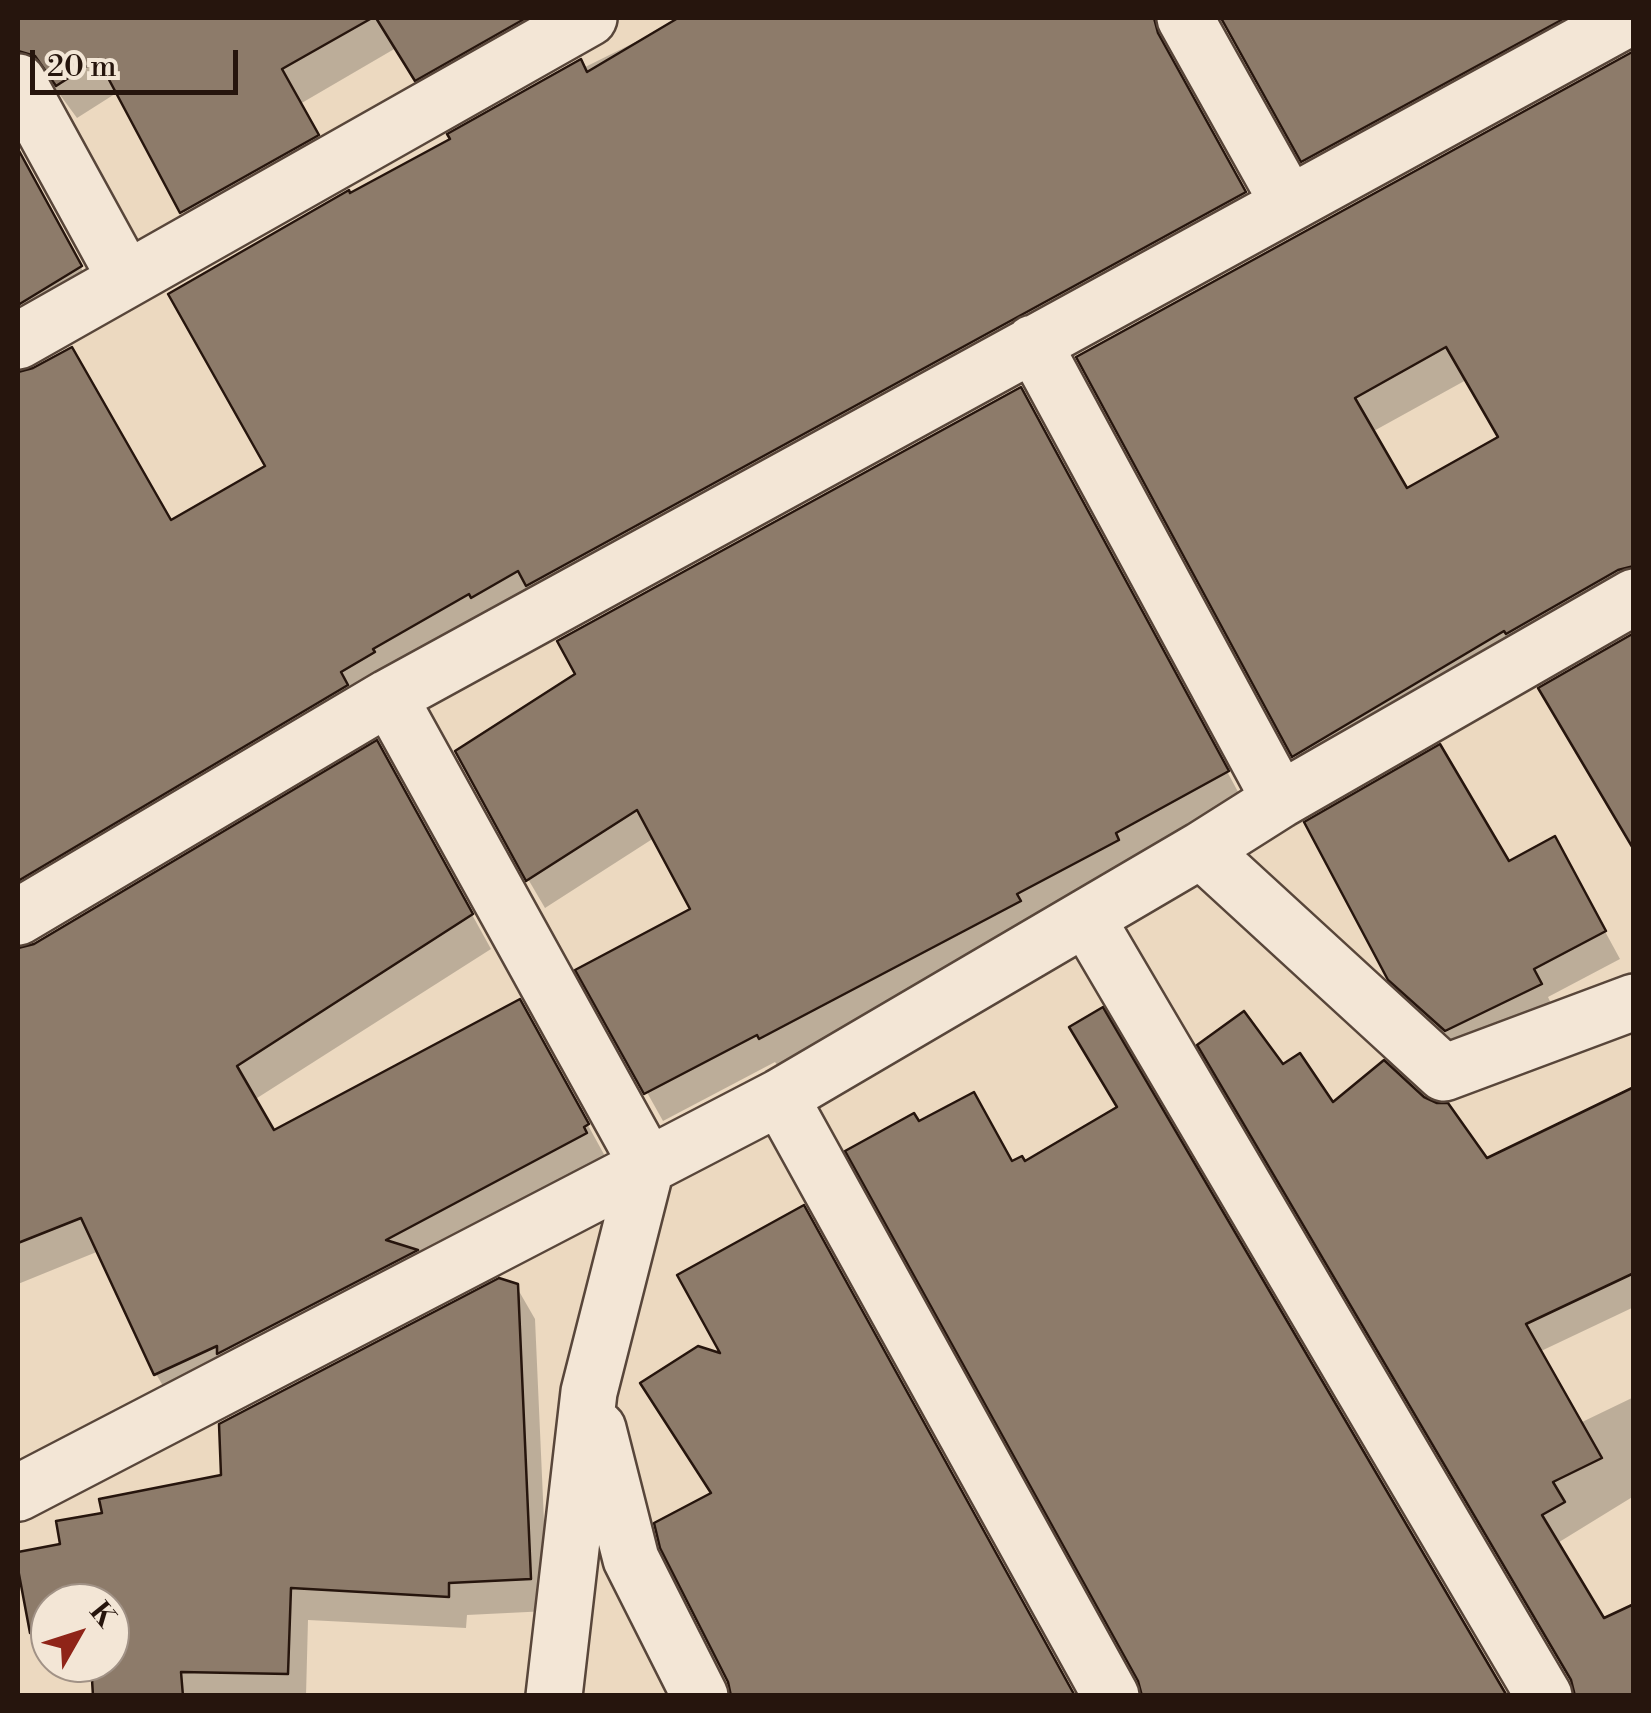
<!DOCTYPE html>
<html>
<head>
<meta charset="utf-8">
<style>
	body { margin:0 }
	#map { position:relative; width:1651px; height:1713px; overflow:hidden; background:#ecd9c0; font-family:"Libre Bodoni",serif }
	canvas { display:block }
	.frame { position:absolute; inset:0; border:20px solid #26150d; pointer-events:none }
	.north { position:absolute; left:30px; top:1583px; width:100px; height:100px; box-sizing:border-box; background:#f3e6d6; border:2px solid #a19286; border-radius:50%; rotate:51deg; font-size:28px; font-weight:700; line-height:40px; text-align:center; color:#26150d }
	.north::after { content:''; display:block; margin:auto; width:35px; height:45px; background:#8f2418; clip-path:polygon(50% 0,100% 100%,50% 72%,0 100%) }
	.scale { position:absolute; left:30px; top:50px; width:208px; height:45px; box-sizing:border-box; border:5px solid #26150d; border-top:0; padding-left:12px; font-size:30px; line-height:35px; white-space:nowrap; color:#26150d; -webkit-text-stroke:8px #f3e6d6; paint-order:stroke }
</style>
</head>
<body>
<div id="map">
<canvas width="1651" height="1713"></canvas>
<div class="frame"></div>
<div class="north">K</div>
<div class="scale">20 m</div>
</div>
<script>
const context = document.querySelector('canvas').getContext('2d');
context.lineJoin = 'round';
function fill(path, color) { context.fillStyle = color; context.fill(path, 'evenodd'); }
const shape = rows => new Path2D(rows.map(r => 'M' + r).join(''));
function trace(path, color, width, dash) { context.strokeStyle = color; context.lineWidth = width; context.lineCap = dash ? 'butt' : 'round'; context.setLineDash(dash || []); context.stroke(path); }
const shadow = shape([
	[18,18,576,18,436,113,396,48,300,104,336,170,202,245,118,92,77,118,55,88,40,84,18,93],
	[684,18,1634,18,1323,194,1233,35,1222,24,1207,20,1176,37,1172,52,1175,69,1264,226,18,927,18,374,170,524,269,467,350,197,569,75],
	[1634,54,1634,606,1314,789,1079,358],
	[1468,379,1501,438,1406,492,1372,432],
	[18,150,99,301,18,351],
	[1036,418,1243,801,1035,931,778,1066,775,1062,663,1121,579,971,693,910,654,838,545,908,528,879],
	[396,777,491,949,254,1100,274,1133,539,1036,606,1158,176,1408,156,1374,99,1251,18,1284,18,951,34,947],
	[1508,864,1570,867,1620,959,1548,997,1555,1012,1462,1058,1407,1007,1352,909],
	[1283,1067,1333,1106,1486,1161,1634,1089,1634,1307,1539,1352,1580,1423,1634,1397,1634,1496,1556,1544,1574,1680],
	[516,1286,535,1319,548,1611,467,1615,466,1628,308,1620,306,1696,95,1696,93,1663,110,1663,110,1603,50,1603,50,1662,33,1632,18,1555,63,1546,104,1515,223,1477]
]);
const building = shape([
	[18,18,372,18,282,69,319,135,180,213,98,59,56,86,35,56,18,51,18,18],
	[376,18,526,18,415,81,376,18],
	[678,18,1154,18,1158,33,1246,192,526,586,518,571,471,598,469,594,373,649,375,652,341,672,348,685,18,881,18,372,33,368,72,347,171,520,265,466,168,294,349,190,350,193,450,139,447,134,581,59,587,72,678,18],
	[1221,18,1565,18,1301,162,1221,18],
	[1634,51,1634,566,1618,570,1506,634,1504,631,1292,757,1076,357,1634,51],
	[1446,347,1498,437,1407,488,1355,398,1446,347],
	[18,149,82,266,18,305,18,149],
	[1021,387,1229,771,1116,833,1119,840,1017,894,1021,901,759,1039,757,1035,644,1094,575,970,690,909,637,810,526,881,455,751,575,674,557,641,1021,387],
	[1634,633,1634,850,1538,688,1634,633],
	[377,740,473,914,237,1066,274,1130,520,999,589,1124,584,1127,587,1133,386,1240,418,1250,217,1354,217,1346,154,1375,81,1218,18,1243,18,948,34,944,377,740],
	[1440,744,1509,861,1555,836,1606,931,1534,969,1542,984,1445,1031,1388,980,1304,822,1440,744],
	[1103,1007,1507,1696,1142,1696,1138,1681,845,1151,914,1113,919,1121,974,1092,1012,1161,1022,1156,1025,1161,1117,1107,1069,1027,1103,1007],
	[1244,1011,1283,1064,1300,1053,1333,1102,1384,1060,1424,1097,1437,1103,1448,1103,1487,1158,1634,1087,1634,1273,1526,1324,1602,1458,1553,1482,1565,1502,1542,1515,1604,1618,1634,1604,1634,1696,1575,1696,1571,1680,1197,1045,1244,1011],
	[804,1205,1075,1696,731,1696,728,1682,660,1548,654,1523,711,1493,640,1383,698,1346,720,1353,677,1275,804,1205],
	[499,1278,518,1284,531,1579,449,1583,449,1597,291,1588,288,1674,181,1672,183,1696,93,1696,91,1663,110,1663,110,1603,50,1603,50,1629,30,1633,18,1569,18,1552,60,1544,56,1521,102,1513,99,1499,221,1475,219,1424,499,1278]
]);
const minor = shape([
	[1185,18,1289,204],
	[18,82,126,279],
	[18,341,589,18],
	[1033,343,1280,800],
	[389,697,647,1164,589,1392,554,1696],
	[1201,850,1280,800,1634,597],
	[18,917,389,697,1629,18],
	[1087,919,1544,1696],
	[780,1097,1111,1696],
	[598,1429,631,1559,700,1696],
	[18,1493,780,1097,1201,850,1444,1073,1634,1002]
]);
fill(shadow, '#0003');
fill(building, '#8d7b6a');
trace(building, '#26150d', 2.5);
trace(minor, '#58463a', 60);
trace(minor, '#f3e6d6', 55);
</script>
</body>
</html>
